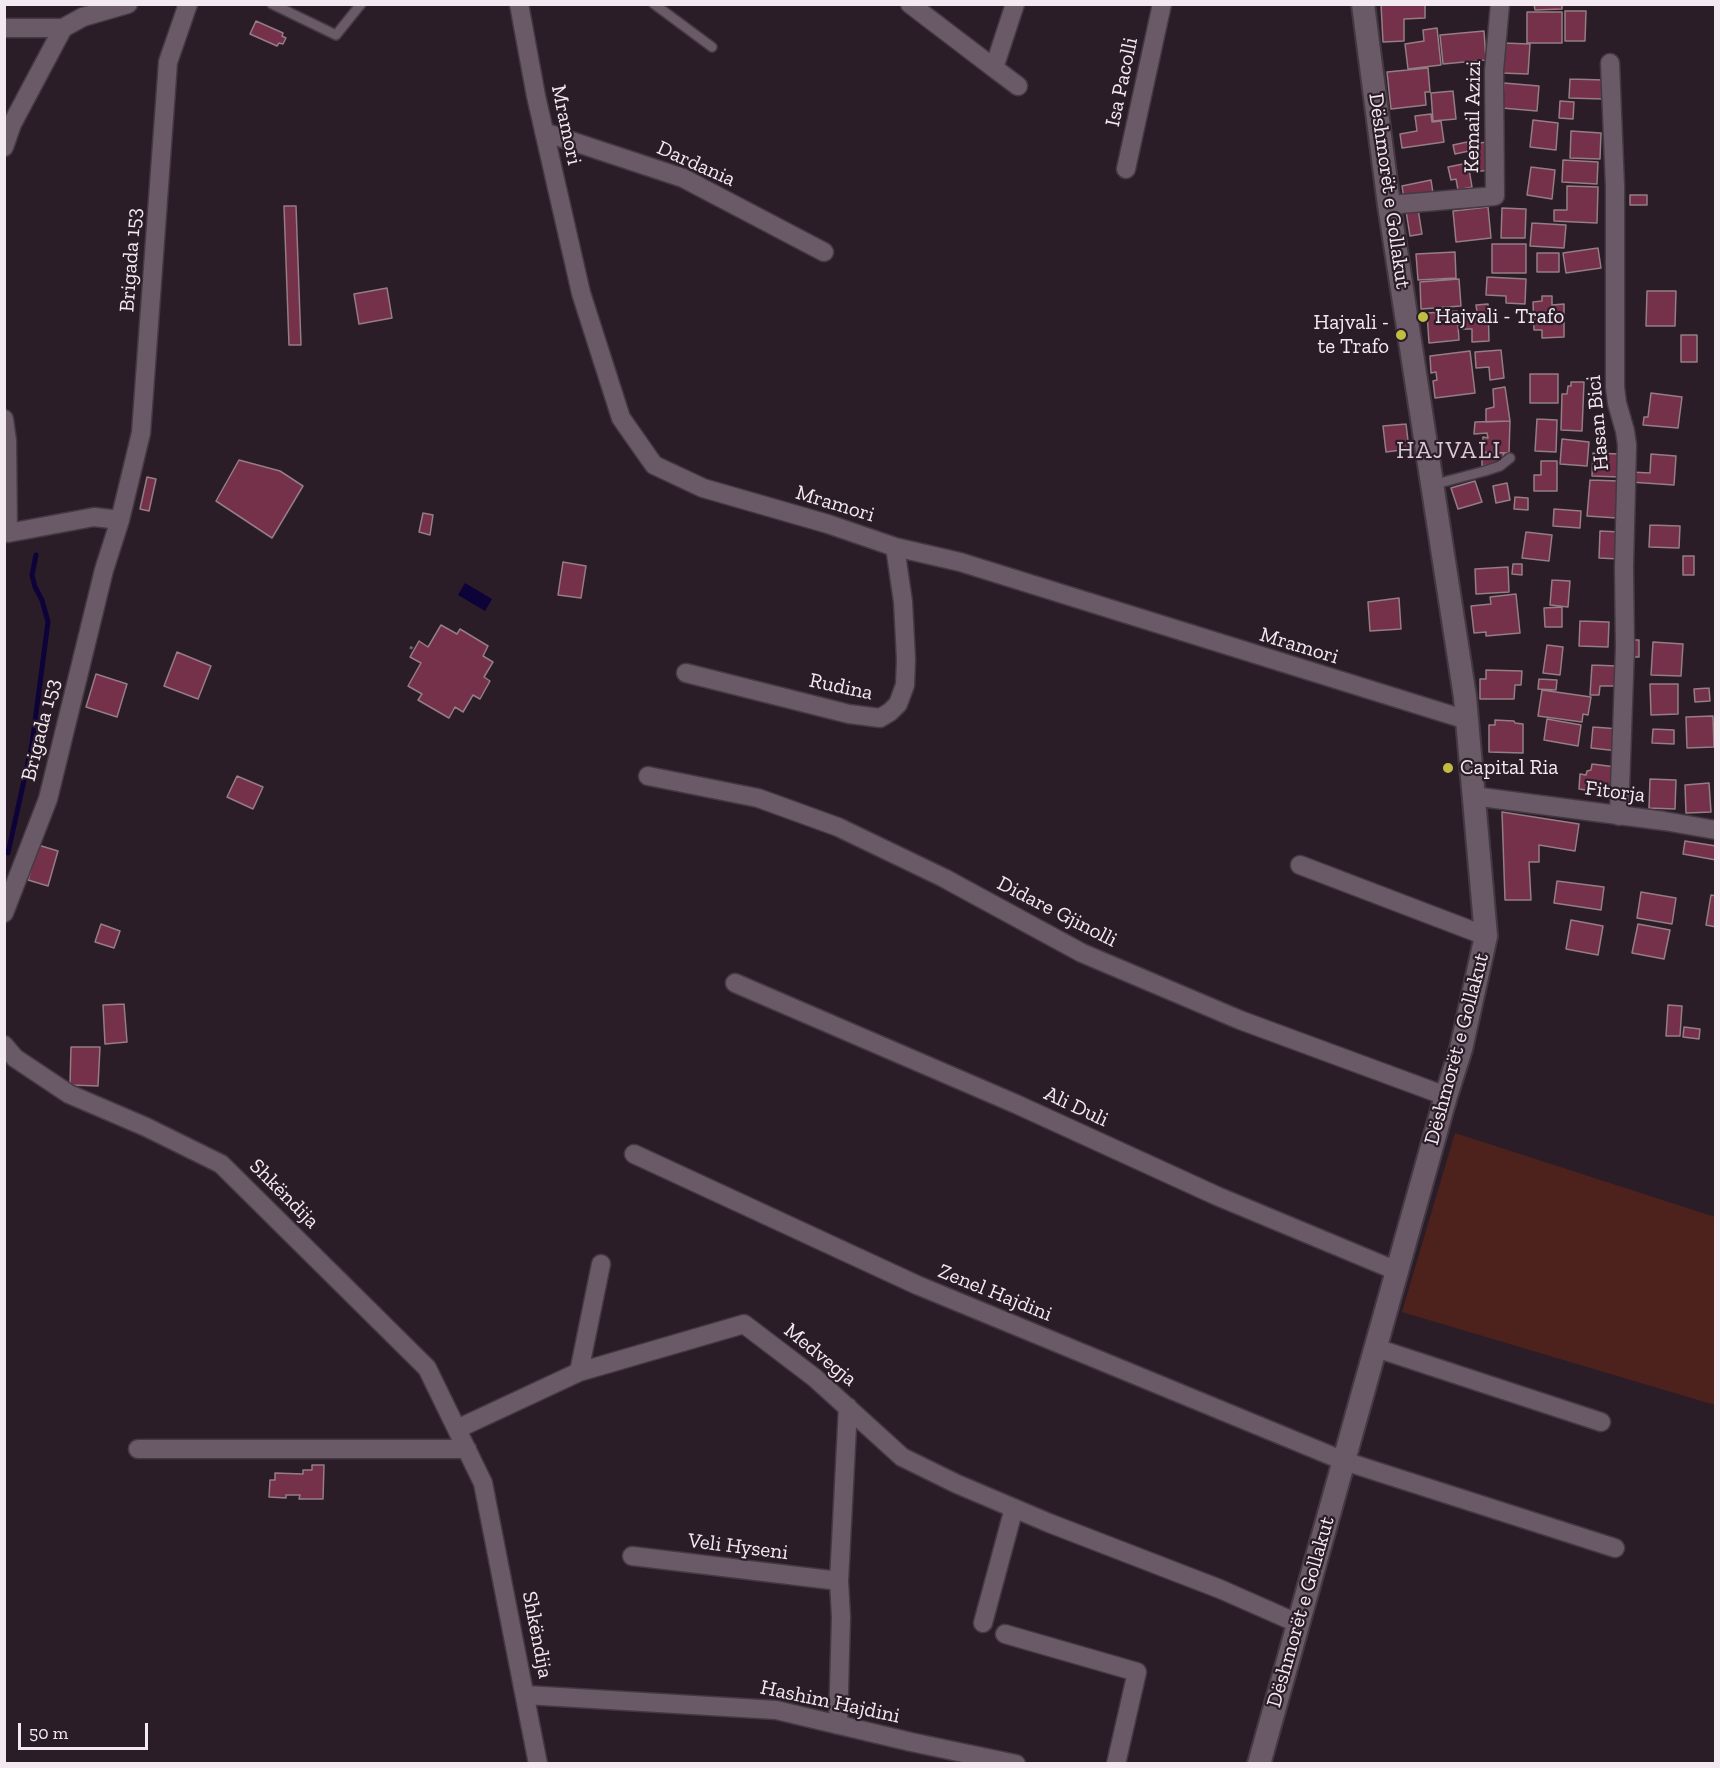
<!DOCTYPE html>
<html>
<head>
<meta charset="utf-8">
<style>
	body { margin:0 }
	#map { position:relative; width:1720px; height:1768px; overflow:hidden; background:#2b1d28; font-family:"Zilla Slab",serif }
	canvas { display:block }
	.frame { position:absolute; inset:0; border:6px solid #f3e9f1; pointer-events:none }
	.scale { position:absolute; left:18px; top:1723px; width:130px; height:27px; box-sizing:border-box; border:3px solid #f3e9f1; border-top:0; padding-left:8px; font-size:18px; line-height:21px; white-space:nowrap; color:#f3e9f1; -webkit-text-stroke:4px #2b1d28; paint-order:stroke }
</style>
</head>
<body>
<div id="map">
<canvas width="1720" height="1768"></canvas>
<div class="frame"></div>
<div class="scale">50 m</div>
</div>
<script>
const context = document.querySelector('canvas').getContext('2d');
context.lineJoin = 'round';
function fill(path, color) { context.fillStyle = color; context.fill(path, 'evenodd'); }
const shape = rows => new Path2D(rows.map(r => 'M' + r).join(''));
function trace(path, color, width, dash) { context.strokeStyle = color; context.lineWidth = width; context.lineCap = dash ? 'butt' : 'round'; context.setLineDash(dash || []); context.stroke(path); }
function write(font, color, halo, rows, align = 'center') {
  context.font = font + ' "Zilla Slab",serif'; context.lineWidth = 4.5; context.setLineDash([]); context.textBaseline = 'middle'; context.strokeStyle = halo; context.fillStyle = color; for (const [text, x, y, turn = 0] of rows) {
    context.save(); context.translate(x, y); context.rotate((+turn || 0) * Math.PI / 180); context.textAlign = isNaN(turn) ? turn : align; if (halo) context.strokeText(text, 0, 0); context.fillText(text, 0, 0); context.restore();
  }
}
const green = shape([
	[1455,1133,1715,1217,1715,1405,1402,1312]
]);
const water = shape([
	[465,583,492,599,485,611,458,595]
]);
const stream = shape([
	[8,853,32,744,48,622,42,600,35,587,32,575,36,555]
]);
const building = shape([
	[1381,4,1425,4,1425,18,1404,19,1404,41,1383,42,1381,4],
	[1534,4,1562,4,1562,9,1535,10,1534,4],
	[1565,11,1586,11,1585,41,1565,41,1565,11],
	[1527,12,1562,12,1562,43,1527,43,1527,12],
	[256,21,283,33,282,36,286,38,283,44,279,43,277,46,250,34,256,21],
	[1437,28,1441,65,1408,69,1405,44,1424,41,1423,30,1437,28],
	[1484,31,1486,60,1443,64,1440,35,1484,31],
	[1503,43,1530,44,1528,74,1502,73,1503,43],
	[1428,68,1430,92,1425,92,1426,105,1391,109,1387,72,1428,68],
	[1570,79,1604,80,1603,99,1569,98,1570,79],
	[1504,83,1539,86,1537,111,1502,108,1504,83],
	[1453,91,1456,119,1433,121,1431,93,1453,91],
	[1560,101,1574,102,1573,119,1559,118,1560,101],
	[1431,114,1432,122,1441,121,1444,142,1402,148,1400,134,1417,131,1415,116,1431,114],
	[1533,120,1558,123,1556,150,1530,147,1533,120],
	[1571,131,1601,133,1600,159,1570,158,1571,131],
	[1467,142,1469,151,1455,154,1453,145,1467,142],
	[1487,142,1489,170,1474,172,1472,144,1487,142],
	[1563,160,1598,162,1597,184,1562,182,1563,160],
	[1468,163,1472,187,1458,190,1456,179,1451,180,1448,167,1468,163],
	[1531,167,1555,170,1552,199,1527,195,1531,167],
	[1431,180,1433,193,1404,199,1402,186,1431,180],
	[1567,186,1598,187,1597,223,1554,221,1554,210,1567,210,1567,186],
	[1630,195,1647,195,1647,205,1630,205,1630,195],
	[284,206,296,206,301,345,289,345,284,206],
	[1488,207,1491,238,1456,242,1453,211,1488,207],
	[1502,208,1526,209,1525,238,1501,238,1502,208],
	[1418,209,1422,234,1410,236,1406,211,1418,209],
	[1532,223,1566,225,1564,248,1530,246,1532,223],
	[1492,244,1526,244,1526,273,1492,273,1492,244],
	[1598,248,1601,268,1566,273,1563,253,1598,248],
	[1455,252,1456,278,1418,280,1416,254,1455,252],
	[1537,253,1559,253,1559,272,1537,272,1537,253],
	[1487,277,1526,279,1525,304,1506,303,1506,296,1486,295,1487,277],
	[1459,279,1461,306,1421,309,1420,282,1459,279],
	[387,288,392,318,359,324,354,294,387,288],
	[1647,291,1676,291,1675,326,1646,326,1647,291],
	[1542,296,1552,296,1552,305,1564,304,1564,337,1542,338,1542,330,1534,330,1533,302,1542,301,1542,296],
	[1488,304,1489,341,1472,342,1472,329,1461,329,1461,313,1477,312,1476,305,1488,304],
	[1457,311,1459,340,1429,343,1427,313,1457,311],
	[1681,335,1697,335,1697,362,1681,362,1681,335],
	[1501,350,1504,378,1490,380,1489,367,1476,368,1475,352,1501,350],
	[1470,351,1475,393,1435,398,1433,381,1437,380,1436,372,1431,373,1430,356,1470,351],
	[1530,374,1558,374,1558,403,1530,403,1530,374],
	[1571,382,1584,382,1582,431,1561,430,1562,394,1567,394,1568,386,1571,386,1571,382],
	[1505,387,1510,421,1486,422,1486,409,1494,407,1493,389,1505,387],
	[1651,393,1682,397,1678,428,1643,425,1644,417,1648,417,1651,393],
	[1537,419,1557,420,1556,452,1535,451,1537,419],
	[1510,421,1509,453,1482,452,1483,437,1488,438,1487,433,1474,434,1475,422,1510,421],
	[1406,424,1409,449,1386,452,1383,426,1406,424],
	[1562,439,1589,442,1587,466,1560,464,1562,439],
	[1482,452,1504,453,1502,462,1482,466,1482,452],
	[1593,453,1620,454,1619,477,1592,476,1593,453],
	[1651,454,1676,456,1674,485,1630,482,1631,472,1650,473,1651,454],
	[239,460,280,471,303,486,272,538,216,501,239,460],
	[1541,461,1557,461,1557,491,1534,491,1534,475,1541,475,1541,461],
	[147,477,156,479,149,511,140,509,147,477],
	[1590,480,1619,481,1617,518,1587,516,1590,480],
	[1475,481,1482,502,1458,509,1451,488,1475,481],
	[1507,483,1510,500,1496,503,1493,486,1507,483],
	[1515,497,1528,498,1528,510,1514,509,1515,497],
	[1554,509,1581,511,1580,528,1553,526,1554,509],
	[423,513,433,515,430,535,419,532,423,513],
	[1650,525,1680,526,1679,548,1649,547,1650,525],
	[1600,531,1620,532,1619,559,1599,558,1600,531],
	[1526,532,1552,535,1549,561,1522,558,1526,532],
	[1683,556,1694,556,1694,575,1683,575,1683,556],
	[563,562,586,566,581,598,558,595,563,562],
	[1513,564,1522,564,1522,575,1512,574,1513,564],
	[1508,567,1509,592,1476,594,1475,569,1508,567],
	[1552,580,1570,581,1568,607,1550,605,1552,580],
	[1516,594,1520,633,1486,636,1486,632,1474,633,1471,606,1491,604,1490,597,1516,594],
	[1399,598,1401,629,1370,631,1368,602,1399,598],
	[1562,607,1562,627,1545,627,1544,608,1562,607],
	[1580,621,1609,622,1608,647,1579,646,1580,621],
	[441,625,457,634,460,629,488,646,483,656,493,662,484,677,490,681,480,699,473,695,463,712,455,707,449,718,418,700,422,694,408,686,421,663,410,657,419,641,428,647,441,625],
	[1630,640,1639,640,1639,657,1630,657,1630,640],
	[1653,642,1683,644,1681,676,1651,675,1653,642],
	[1547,645,1563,647,1560,675,1543,673,1547,645],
	[177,652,211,666,198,699,164,686,177,652],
	[1592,665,1617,666,1616,686,1600,686,1599,695,1590,695,1592,665],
	[1486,670,1522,671,1521,685,1515,685,1514,699,1480,699,1480,679,1486,679,1486,670],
	[96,674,127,684,117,717,86,707,96,674],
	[1539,679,1557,680,1556,690,1538,689,1539,679],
	[1650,684,1678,684,1678,714,1651,715,1650,684],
	[1709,688,1710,701,1695,702,1694,689,1709,688],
	[1542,690,1591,697,1588,715,1583,714,1582,722,1538,716,1542,690],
	[1713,716,1714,747,1687,748,1686,717,1713,716],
	[1547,719,1581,725,1578,746,1544,740,1547,719],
	[1495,720,1514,721,1515,723,1523,724,1523,753,1489,752,1489,725,1495,725,1495,720],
	[1593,727,1620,729,1618,751,1591,748,1593,727],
	[1653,729,1674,730,1674,744,1652,743,1653,729],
	[1592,764,1616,767,1613,794,1579,789,1580,774,1586,775,1587,771,1591,770,1592,764],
	[237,776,263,787,253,809,227,797,237,776],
	[1650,779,1676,780,1675,809,1649,808,1650,779],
	[1709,783,1711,812,1686,813,1685,785,1709,783],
	[1502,812,1579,824,1575,851,1539,845,1539,862,1529,862,1531,900,1505,900,1502,812],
	[1685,841,1716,846,1716,860,1683,854,1685,841],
	[38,845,58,851,48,886,28,880,38,845],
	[1557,881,1604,887,1601,910,1554,903,1557,881],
	[1641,892,1676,898,1672,924,1637,918,1641,892],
	[1711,895,1716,896,1716,927,1706,925,1711,895],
	[1571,920,1603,926,1598,955,1566,949,1571,920],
	[101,924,120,931,114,948,95,942,101,924],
	[1638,924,1670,930,1664,959,1632,953,1638,924],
	[124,1004,127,1042,105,1044,103,1005,124,1004],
	[1668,1005,1682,1006,1680,1036,1666,1036,1668,1005],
	[1684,1027,1700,1029,1699,1039,1683,1037,1684,1027],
	[71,1047,100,1047,98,1086,70,1085,71,1047],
	[312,1465,324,1465,323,1499,299,1499,300,1495,286,1495,286,1498,269,1497,270,1480,275,1480,275,1473,303,1474,303,1470,312,1470,312,1465]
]);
const path = shape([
	[410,647,415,650]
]);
const service = shape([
	[272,4,336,35,361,4],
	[654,4,712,47],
	[1432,485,1485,471,1500,466,1510,458]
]);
const minor = shape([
	[519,4,536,96,581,293,621,418,654,465,703,488,828,524,895,547,960,562,1467,720],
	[910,4,994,68,1015,4],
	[4,28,63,28],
	[1610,63,1615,187,1615,387,1617,403,1625,431,1627,445,1624,567,1625,648,1619,816],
	[994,68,1018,86],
	[544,132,683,178,824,252],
	[4,147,12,124,63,28,83,17,128,4],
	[1126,169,1162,4],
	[1389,205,1495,196,1494,71,1500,4],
	[4,419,7,441,8,533,94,517,120,520],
	[686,673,849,714,880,718,890,712,898,704,905,685,906,659,903,602,895,547],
	[648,776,758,798,838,827,944,878,1082,953,1240,1020,1446,1096],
	[1473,796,1664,821,1716,830],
	[1300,865,1486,936],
	[4,913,48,799,104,570,120,520,141,433,168,62,188,4],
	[735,983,1016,1104,1217,1196,1397,1271],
	[4,1045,15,1058,69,1094,146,1127,221,1164,427,1368,483,1483,538,1764],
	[634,1154,917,1285,1344,1461,1615,1548],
	[1376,1348,1601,1422],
	[579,1372,601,1264],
	[457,1429,579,1372,744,1324,815,1378,902,1457,957,1484,1049,1523,1220,1589,1297,1623],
	[138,1449,467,1449],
	[632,1556,839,1581,841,1617,838,1725],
	[839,1581,848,1407],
	[983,1623,1014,1508],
	[1005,1634,1137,1672,1116,1764],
	[526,1695,776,1710,911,1742,1016,1764]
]);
const tertiary = shape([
	[1259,1764,1446,1096,1461,1049,1486,936,1465,697,1389,205,1363,4]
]);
const markers = [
	[1423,317,6,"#bfbe41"],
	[1401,335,6,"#bfbe41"],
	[1448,768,6,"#bfbe41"]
];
const streetNames = [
	["Isa Pacolli",1122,82,-78],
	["Kemail Azizi",1473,117,-89],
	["Mramori",566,125,78],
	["Dardania",696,164,24],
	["Dëshmorët e Gollakut",1389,191,82],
	["Brigada 153",131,260,-86],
	["Hasan Bici",1598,423,-95],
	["Mramori",835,504,17],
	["Mramori",1299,646,17],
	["Rudina",841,687,12],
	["Brigada 153",41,730,-76],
	["Fitorja",1615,792,7],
	["Didare Gjinolli",1057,912,27],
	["Dëshmorët e Gollakut",1457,1049,-75],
	["Ali Duli",1076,1107,25],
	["Shkëndija",284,1194,45],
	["Zenel Hajdini",995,1293,22],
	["Medvegja",820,1355,39],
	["Veli Hyseni",738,1547,7],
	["Dëshmorët e Gollakut",1301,1612,-74],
	["Shkëndija",537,1635,79],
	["Hashim Hajdini",830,1702,12]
];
const poiNames = [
	["Hajvali - Trafo",1435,317],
	["Hajvali -",1389,323,"right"],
	["te Trafo",1389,347,"right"],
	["Capital Ria",1460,768]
];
const quarterNames = [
	["HAJVALI",1449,451]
];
fill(green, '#4d221d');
fill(water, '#0d0339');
trace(stream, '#0d0339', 5);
fill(building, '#753149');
trace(building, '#947d83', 1.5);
trace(service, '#443942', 12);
trace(minor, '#443942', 21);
trace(tertiary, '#443942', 26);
trace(path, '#6f626c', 3, [3, 4.5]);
trace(service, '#6a5966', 9);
trace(minor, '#6a5966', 18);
trace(tertiary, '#6a5966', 22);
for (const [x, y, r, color] of markers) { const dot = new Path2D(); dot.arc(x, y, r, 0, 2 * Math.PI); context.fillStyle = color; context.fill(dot); trace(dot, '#2b1d28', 2); }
write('21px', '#f3e9f1', '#2b1d28', streetNames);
write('21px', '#f3e9f1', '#2b1d28', poiNames, 'left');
context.letterSpacing = '1.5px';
write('24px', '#dcc8d7', '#2b1d28', quarterNames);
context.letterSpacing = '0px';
</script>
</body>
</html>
